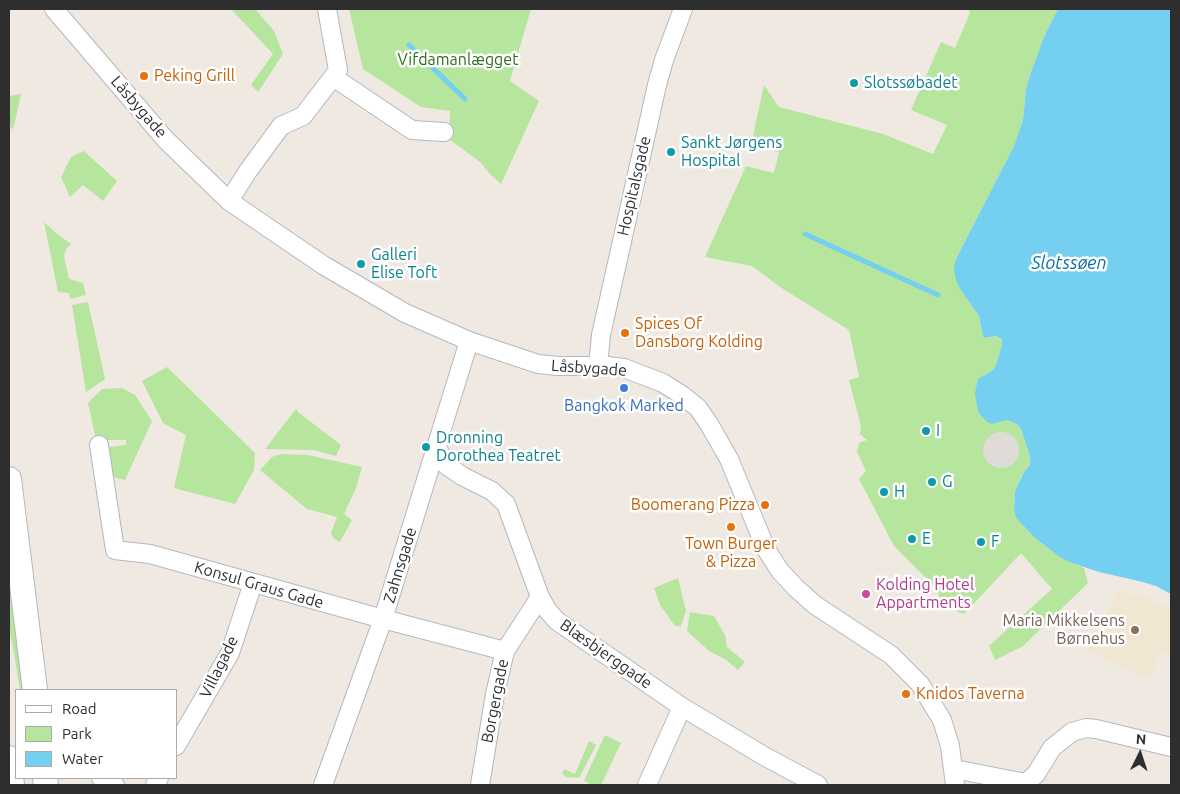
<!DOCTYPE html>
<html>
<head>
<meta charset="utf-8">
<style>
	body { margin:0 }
	#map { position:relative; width:1180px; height:794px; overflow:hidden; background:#efe9e1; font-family:Ubuntu,sans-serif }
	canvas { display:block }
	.frame { position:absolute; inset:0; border:10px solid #2e2e2e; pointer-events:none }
	.legend { position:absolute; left:15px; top:689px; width:162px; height:90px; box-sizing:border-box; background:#fff; border:1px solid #ababab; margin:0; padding:6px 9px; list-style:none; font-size:15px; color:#2e2e2e }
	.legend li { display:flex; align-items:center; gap:10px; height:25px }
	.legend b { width:25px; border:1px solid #ababab }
	.north { position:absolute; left:1115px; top:729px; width:50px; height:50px; -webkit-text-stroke:4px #fff; paint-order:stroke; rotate:4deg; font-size:14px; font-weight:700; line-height:20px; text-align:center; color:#2e2e2e }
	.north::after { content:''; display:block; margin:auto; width:18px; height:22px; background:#2e2e2e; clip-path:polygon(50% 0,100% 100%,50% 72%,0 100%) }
</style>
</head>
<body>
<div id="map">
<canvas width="1180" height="794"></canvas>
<div class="frame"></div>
<ul class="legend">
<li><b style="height:6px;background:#fff"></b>Road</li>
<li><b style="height:14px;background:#b6e59e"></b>Park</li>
<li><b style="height:14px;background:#75cff0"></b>Water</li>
</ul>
<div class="north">N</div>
</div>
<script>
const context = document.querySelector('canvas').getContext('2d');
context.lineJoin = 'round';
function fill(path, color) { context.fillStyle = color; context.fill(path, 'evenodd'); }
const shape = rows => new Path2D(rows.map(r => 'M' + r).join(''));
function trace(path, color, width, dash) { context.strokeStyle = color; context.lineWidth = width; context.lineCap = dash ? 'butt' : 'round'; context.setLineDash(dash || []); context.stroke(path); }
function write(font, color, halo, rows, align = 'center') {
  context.font = font + ' Ubuntu,sans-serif'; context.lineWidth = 5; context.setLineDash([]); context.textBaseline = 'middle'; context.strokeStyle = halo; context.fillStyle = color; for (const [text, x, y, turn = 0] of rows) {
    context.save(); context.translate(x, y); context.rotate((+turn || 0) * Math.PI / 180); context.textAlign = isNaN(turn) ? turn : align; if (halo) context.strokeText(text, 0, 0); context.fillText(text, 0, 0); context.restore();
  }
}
const education = shape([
	[1117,592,1142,595,1171,610,1171,656,1160,652,1150,679,1100,657,1088,650]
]);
const green = shape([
	[231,9,255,9,274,31,283,54,258,92,251,85,273,54],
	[349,9,531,9,510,81,539,101,501,184,491,175,480,162,449,139,450,111,421,107,363,69],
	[970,9,1058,9,1044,37,1030,75,1026,89,1023,120,1014,146,961,249,955,262,960,289,979,316,983,336,989,338,996,336,1002,339,1002,345,996,365,993,370,978,379,996,423,1008,420,1018,425,1021,429,1030,456,1030,465,1024,472,1015,491,1014,509,1016,518,1035,538,1061,558,1084,568,1088,583,1023,646,995,660,989,646,1052,589,1021,553,964,614,943,606,936,588,894,546,859,479,866,471,857,452,859,443,867,440,860,434,861,426,849,380,859,377,849,330,780,287,752,266,705,257,746,166,774,173,779,152,751,145,764,85,779,107,883,134,933,154,947,125,911,110,941,42,955,48,970,13,969,11],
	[21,94,13,130,9,124,9,96],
	[84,151,117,181,103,201,83,185,70,197,61,177,71,157],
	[44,222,57,234,71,244,66,249,64,256,69,279,83,283,86,295,70,299,69,293,58,292],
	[88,302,105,379,86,392,72,305],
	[167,367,255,453,254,470,235,504,174,488,186,435,163,423,142,381],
	[122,388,135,395,152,421,125,480,113,477,109,447,126,445,126,440,96,440,88,403,102,389],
	[296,409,298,412,341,445,336,456,314,450,265,449],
	[281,454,308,455,362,467,356,488,344,514,352,520,340,542,334,539,331,533,337,517,307,509,260,470,272,457],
	[9,574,24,690,20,690,12,641,9,632],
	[678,578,686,611,681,626,675,626,660,605,654,588],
	[690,612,714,616,725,635,727,647,745,662,738,670,725,659,709,651,687,631],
	[605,735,621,743,601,785,592,785,584,781],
	[589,741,596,745,579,778,566,777,562,773,564,769,575,774]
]);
const plaza = shape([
	'983 450a18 18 0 1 1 36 0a18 18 0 1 1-36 0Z'
]);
const water = shape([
	[1058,9,1171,9,1171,594,1156,586,1143,582,1099,572,1072,563,1061,558,1035,538,1016,518,1014,509,1015,491,1024,472,1030,465,1030,456,1021,429,1018,425,1008,420,992,424,987,422,979,413,977,406,975,393,978,379,993,370,996,365,1002,345,1002,339,996,336,985,338,983,336,979,316,960,289,956,280,954,271,955,262,961,249,1014,146,1023,120,1026,89,1030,75,1044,37]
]);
const stream = shape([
	[409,45,465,99],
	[805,234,938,295]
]);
const street = shape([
	[54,9,165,139,229,201,323,265,405,313,469,341,538,364,558,366,607,366,624,368,663,383,682,395,698,408,709,424,729,459,766,549,780,571,796,588,815,605,891,655,920,684,942,720,950,746,955,785],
	[327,9,338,70,333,77],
	[229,201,248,171,281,126,303,116,333,77,412,130,444,132],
	[598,366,601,335,657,85,664,60,683,9],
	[99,445,115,550,150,554,383,619,505,651],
	[437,447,446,465,462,476,492,491,506,504,540,597,548,611,557,621,682,707,764,756,818,785],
	[176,746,230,653,253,583],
	[954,769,1026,783,1036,774,1052,748,1072,732,1086,728,1096,729,1171,747],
	[101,778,115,785],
	[155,785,159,778],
	[323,785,383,619,469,341],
	[480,785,495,694,505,651,540,597],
	[647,785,682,707]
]);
const secondary = shape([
	[9,479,35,690],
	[9,758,12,785],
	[45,778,46,785]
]);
const markers = [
	[144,76,5,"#e8710a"],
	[854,83,5,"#0f9aa8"],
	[671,152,5,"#0f9aa8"],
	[361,264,5,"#0f9aa8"],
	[625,333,5,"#e8710a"],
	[624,388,5,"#3f7fe0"],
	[926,431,5,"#0f9aa8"],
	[426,447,5,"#0f9aa8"],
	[932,482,5,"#0f9aa8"],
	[884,492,5,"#0f9aa8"],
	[765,505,5,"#e8710a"],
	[731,527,5,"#e8710a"],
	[912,539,5,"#0f9aa8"],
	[981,542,5,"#0f9aa8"],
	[866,594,5,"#d1479c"],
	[1135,630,5,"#8d6e63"],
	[906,694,5,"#e8710a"]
];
const parkNames = [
	["Vifdamanlægget",458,60]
];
const foodNames = [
	["Peking Grill",154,76],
	["Spices Of",635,324],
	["Dansborg Kolding",635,342],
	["Boomerang Pizza",755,505,"right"],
	["Town Burger",731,544,"center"],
	["& Pizza",731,562,"center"],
	["Knidos Taverna",916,694]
];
const cultureNames = [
	["Slotssøbadet",864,83],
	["Sankt Jørgens",681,143],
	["Hospital",681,161],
	["Galleri",371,255],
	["Elise Toft",371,273],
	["I",936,431],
	["Dronning",436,438],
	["Dorothea Teatret",436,456],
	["G",942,482],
	["H",894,492],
	["E",922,539],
	["F",991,542]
];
const streetNames = [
	["Låsbygade",139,107,49],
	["Hospitalsgade",634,186,-77],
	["Låsbygade",589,368,4],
	["Zahnsgade",400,565,-73],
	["Konsul Graus Gade",259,585,16],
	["Blæsbjerggade",606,654,35],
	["Villagade",219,667,-64],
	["Borgergade",495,701,-79]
];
const shopNames = [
	["Bangkok Marked",624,406]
];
const hotelNames = [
	["Kolding Hotel",876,585],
	["Appartments",876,603]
];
const educationNames = [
	["Maria Mikkelsens",1125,621],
	["Børnehus",1125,639]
];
const waterNames = [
	["Slotssøen",1069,263]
];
fill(education, '#f0e6d1');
fill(green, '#b6e59e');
fill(plaza, '#dfdcd8');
fill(water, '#75cff0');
trace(stream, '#75cff0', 5);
trace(street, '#b4b7c1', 20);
trace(secondary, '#b4b7c1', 26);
trace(street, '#fff', 18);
trace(secondary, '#fff', 24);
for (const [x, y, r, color] of markers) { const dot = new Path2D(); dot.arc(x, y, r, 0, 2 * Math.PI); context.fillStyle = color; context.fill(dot); trace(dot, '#fff', 2); }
write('16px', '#2c6e1b', '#fff', parkNames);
write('16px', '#c56008', '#fff', foodNames, 'left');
write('16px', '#0d838f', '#fff', cultureNames, 'left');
write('16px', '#2e2e2e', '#fff', streetNames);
write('16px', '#366cbe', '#fff', shopNames);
write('16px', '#b23c85', '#fff', hotelNames, 'left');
write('16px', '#785e54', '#fff', educationNames, 'right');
write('italic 18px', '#0d6fa3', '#fff', waterNames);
</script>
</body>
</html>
